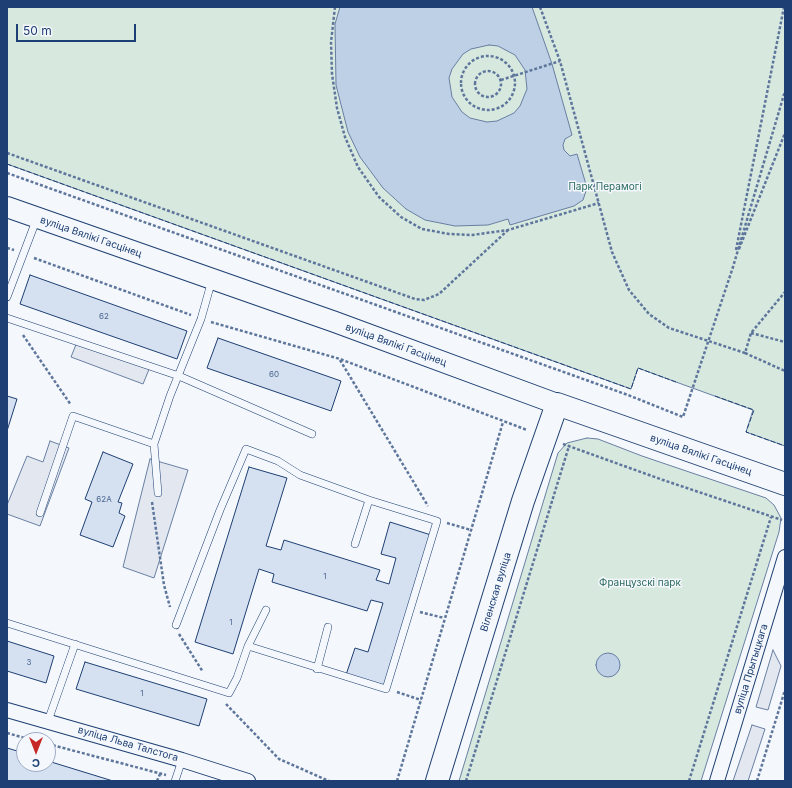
<!DOCTYPE html>
<html>
<head>
<meta charset="utf-8">
<style>
	body { margin:0 }
	#map { position:relative; width:792px; height:788px; overflow:hidden; background:#f4f7fb; font-family:Inter,sans-serif }
	canvas { display:block }
	.frame { position:absolute; inset:0; border:8px solid #1d3f73; pointer-events:none }
	.north { position:absolute; left:16px; top:732px; width:40px; height:40px; box-sizing:border-box; background:#f4f7fb; border:1px solid #9eadc5; border-radius:50%; rotate:180deg; font-size:11px; font-weight:700; line-height:16px; text-align:center; color:#1d3f73 }
	.north::after { content:''; display:block; margin:auto; width:14px; height:18px; background:#c62828; clip-path:polygon(50% 0,100% 100%,50% 72%,0 100%) }
	.scale { position:absolute; left:16px; top:24px; width:120px; height:18px; box-sizing:border-box; border:2px solid #1d3f73; border-top:0; padding-left:5px; font-size:12px; line-height:14px; white-space:nowrap; color:#1d3f73; -webkit-text-stroke:3px #f4f7fb; paint-order:stroke }
</style>
</head>
<body>
<div id="map">
<canvas width="792" height="788"></canvas>
<div class="frame"></div>
<div class="north">С</div>
<div class="scale">50 m</div>
</div>
<script>
const context = document.querySelector('canvas').getContext('2d');
context.lineJoin = 'round';
function fill(path, color) { context.fillStyle = color; context.fill(path, 'evenodd'); }
const shape = rows => new Path2D(rows.map(r => 'M' + r).join(''));
function trace(path, color, width, dash) { context.strokeStyle = color; context.lineWidth = width; context.lineCap = dash ? 'butt' : 'round'; context.setLineDash(dash || []); context.stroke(path); }
function write(font, color, halo, rows, align = 'center') {
  context.font = font + ' Inter,sans-serif'; context.lineWidth = 3; context.setLineDash([]); context.textBaseline = 'middle'; context.strokeStyle = halo; context.fillStyle = color; for (const [text, x, y, turn = 0] of rows) {
    context.save(); context.translate(x, y); context.rotate((+turn || 0) * Math.PI / 180); context.textAlign = isNaN(turn) ? turn : align; if (halo) context.strokeText(text, 0, 0); context.fillText(text, 0, 0); context.restore();
  }
}
const green = shape([
	[7,7,785,7,785,446,746,432,753,410,676,382,638,368,631,389,7,164,7,7],
	[587,438,598,439,642,456,766,498,774,505,781,518,779,532,701,781,459,781,558,453,567,443,587,438]
]);
const parking = shape([
	[77,342,150,367,143,384,71,357,77,342],
	[50,441,69,448,40,526,7,514,7,505,27,456,43,462,50,441],
	[150,459,188,470,154,578,123,567,150,459],
	[773,650,781,666,768,710,756,707,773,650],
	[752,725,765,729,748,781,733,781,752,725]
]);
const water = shape([
	[340,7,532,7,552,64,572,135,565,139,563,145,564,150,570,156,577,154,585,181,586,191,583,200,574,206,510,225,508,219,488,225,455,226,425,220,406,209,383,188,360,157,348,132,336,85,335,24,340,7],
	[489,45,498,46,515,55,525,70,527,89,520,106,514,113,497,121,487,122,470,118,462,112,452,97,449,78,452,69,463,54,471,49,489,45],
	'596 665a12 12 0 1 1 24 0a12 12 0 1 1-24 0Z'
]);
const building = shape([
	[30,275,187,331,177,359,20,304,30,275],
	[218,338,341,381,331,411,207,368,218,338],
	[7,396,17,399,7,431,7,396],
	[103,452,133,464,118,502,122,503,119,513,125,516,113,547,80,535,92,502,85,499,103,452],
	[249,467,287,478,266,546,281,550,284,540,380,570,376,580,389,584,396,558,381,554,390,522,431,535,384,686,346,675,355,648,368,652,383,603,371,600,367,611,272,582,274,574,259,569,233,654,195,642,249,467],
	[7,641,54,656,46,683,7,671,7,641],
	[85,662,207,699,199,726,76,689,85,662],
	[7,748,24,753,24,764,48,764,48,761,113,781,7,781,7,748]
]);
const path = shape([
	[335,7,331,42,332,74,337,108,345,137,358,167,379,197,401,217,422,229,449,234,472,235,508,230,599,203],
	[540,7,560,61,612,252,629,290,649,314,669,328,745,353,751,333,785,292],
	'461 83a27 27 0 1 1 54 0a27 27 0 1 1-54 0Z',
	'475 84a13 13 0 1 1 26 0a13 13 0 1 1-26 0Z',
	[501,80,560,61],
	[7,153,415,299,424,300,439,294,508,230],
	[7,173,628,395,683,417,733,267,785,91],
	[7,248,14,250],
	[739,249,785,133],
	[736,250,784,7],
	[34,258,191,315],
	[211,322,340,359,527,430],
	[751,333,785,342],
	[23,335,71,405],
	[745,353,785,371],
	[340,360,428,506],
	[563,444,663,480,782,520],
	[152,502,164,585,170,607],
	[447,523,471,530],
	[420,612,444,618],
	[179,634,203,672],
	[397,692,421,700],
	[226,704,279,759,329,781],
	[7,733,32,740],
	[48,744,166,775],
	[157,781,160,774],
	[397,781,503,422],
	[466,781,569,446],
	[689,781,771,517],
	[757,781,785,690]
]);
const lane = shape([
	[7,297,37,218],
	[7,318,179,376,312,434],
	[158,493,154,444,170,396,201,319,212,280],
	[40,513,73,416,154,444],
	[355,544,369,500],
	[7,623,229,693,237,678,248,646,266,610],
	[176,625,220,510,246,449,278,461,300,475,369,500,437,521,386,689,248,646],
	[317,669,328,627],
	[48,721,75,644],
	[175,781,182,760]
]);
const street = shape([
	[7,710,182,760,248,781],
	[717,781,785,557]
]);
const secondary = shape([
	[7,207,335,322,557,404]
]);
const primary = shape([
	[437,781,523,501,557,404,785,484]
]);
const fence = shape([
	[7,164,631,389,638,368,676,382],
	[715,396,754,410,746,432,785,446]
]);
const numberNames = [
	["62",104,317],
	["60",274,375],
	["62А",104,500],
	["1",325,577],
	["1",231,623],
	["3",29,663],
	["1",142,694]
];
const parkNames = [
	["Парк Перамогі",605,187],
	["Французскі парк",640,583]
];
const streetNames = [
	["вуліца Вялікі Гасцінец",91,237,19],
	["вуліца Вялікі Гасцінец",396,345,20],
	["вуліца Вялікі Гасцінец",701,455,19],
	["Віленская вуліца",496,592,-73],
	["вуліца Прытыцкага",751,669,-73],
	["вуліца Льва Талстога",128,744,16]
];
fill(green, '#d7e8df');
trace(green, '#687fa3', 1);
fill(parking, '#e3e8f0');
trace(parking, '#687fa3', 1);
fill(water, '#bed0e5');
trace(water, '#687fa3', 1);
fill(building, '#d5e0f0');
trace(building, '#1d3f73', 1);
trace(lane, '#1d3f73', 8);
trace(street, '#1d3f73', 16);
trace(secondary, '#1d3f73', 22);
trace(primary, '#1d3f73', 24);
trace(path, '#5e769c', 2.5, [3, 2]);
trace(lane, '#f4f7fb', 7);
trace(street, '#f4f7fb', 14);
trace(secondary, '#f4f7fb', 20);
trace(primary, '#f4f7fb', 22);
trace(fence, '#1d3f73', 1, [5, 2]);
write('8px', '#4b6792', null, numberNames);
write('10px', '#2c6c60', '#f4f7fb', parkNames);
write('10px', '#1d3f73', '#f4f7fb', streetNames);
</script>
</body>
</html>
